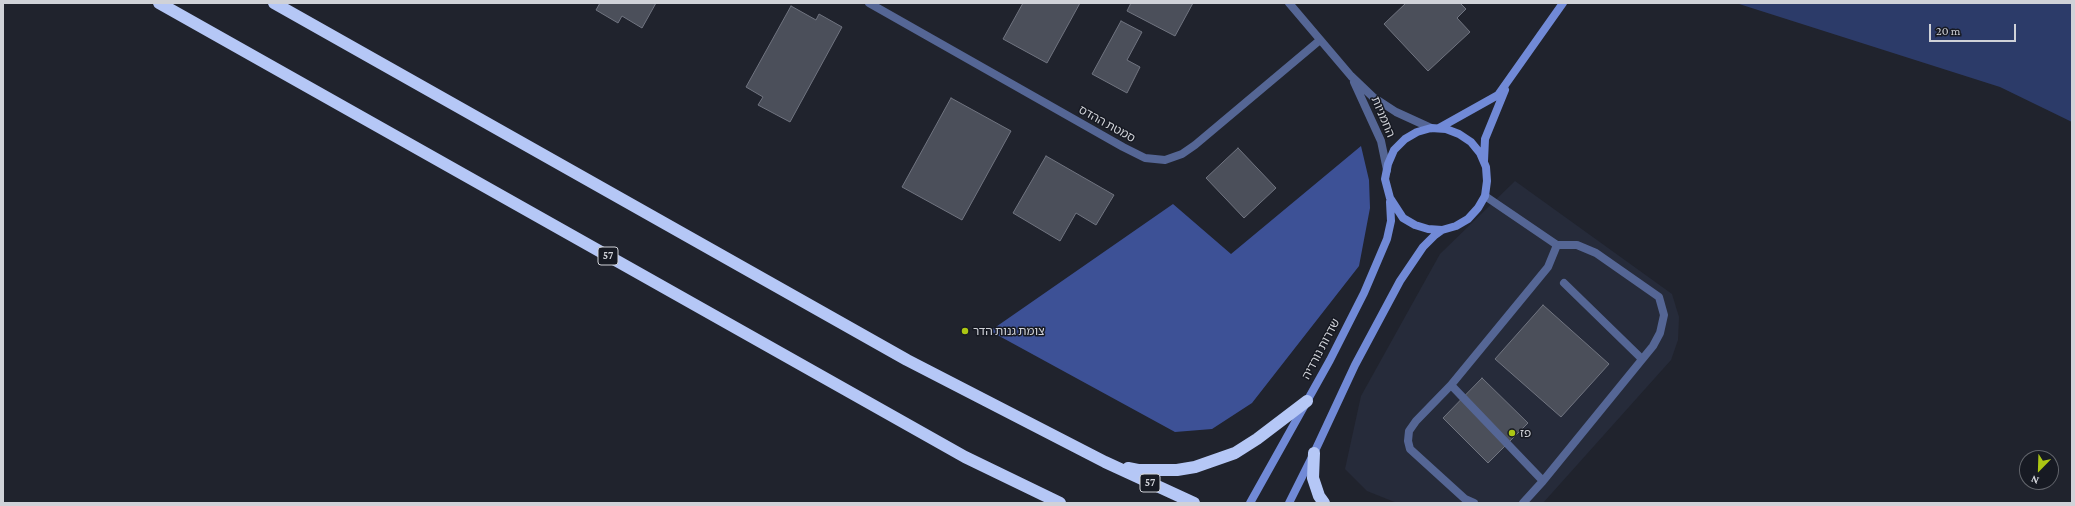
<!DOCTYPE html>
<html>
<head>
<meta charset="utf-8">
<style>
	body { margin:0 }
	#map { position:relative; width:2075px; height:506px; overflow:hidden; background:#20232d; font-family:"Crimson Pro",serif }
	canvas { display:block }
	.frame { position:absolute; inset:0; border:4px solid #d0d2d8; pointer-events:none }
	.north { position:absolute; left:2019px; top:450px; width:40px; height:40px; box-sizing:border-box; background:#171a23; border:1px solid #61646b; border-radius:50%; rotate:203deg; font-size:11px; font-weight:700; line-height:16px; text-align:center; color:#d0d2d8 }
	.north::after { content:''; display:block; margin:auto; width:14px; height:18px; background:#acc613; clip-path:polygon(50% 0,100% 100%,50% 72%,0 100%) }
	.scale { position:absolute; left:1929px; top:24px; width:87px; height:18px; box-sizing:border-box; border:2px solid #d0d2d8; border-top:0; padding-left:5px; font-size:12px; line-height:14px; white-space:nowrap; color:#d0d2d8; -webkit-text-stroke:3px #171a23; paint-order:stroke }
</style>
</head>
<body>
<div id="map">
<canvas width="2075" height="506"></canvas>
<div class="frame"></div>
<div class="north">N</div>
<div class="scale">20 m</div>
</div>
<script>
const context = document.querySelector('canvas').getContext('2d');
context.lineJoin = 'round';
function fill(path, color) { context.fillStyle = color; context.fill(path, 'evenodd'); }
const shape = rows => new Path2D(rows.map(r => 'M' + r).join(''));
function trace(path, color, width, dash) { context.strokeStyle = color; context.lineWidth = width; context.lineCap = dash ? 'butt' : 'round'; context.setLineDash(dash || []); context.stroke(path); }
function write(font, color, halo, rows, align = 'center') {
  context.font = font + ' "Crimson Pro","Noto Sans Hebrew",serif'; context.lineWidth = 3; context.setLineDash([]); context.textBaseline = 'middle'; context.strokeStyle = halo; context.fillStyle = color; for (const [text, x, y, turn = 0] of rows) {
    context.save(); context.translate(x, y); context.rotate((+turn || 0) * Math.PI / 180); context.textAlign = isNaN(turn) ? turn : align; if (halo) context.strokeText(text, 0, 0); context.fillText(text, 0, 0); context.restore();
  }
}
const built = shape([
	[1515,181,1672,294,1679,317,1678,340,1671,360,1543,503,1397,503,1367,491,1345,469,1361,396,1440,254]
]);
const green = shape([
	[1736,3,2072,3,2072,122,2000,87]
]);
const forest = shape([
	[1361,146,1369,180,1370,208,1359,266,1252,403,1212,429,1175,432,990,331,1173,204,1231,254]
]);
const building = shape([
	[600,3,656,3,642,28,622,16,618,23,596,10,600,3],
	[1023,3,1080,3,1047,63,1003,39,1023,3],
	[1131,3,1193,3,1175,36,1127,11,1131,3],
	[1406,3,1460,3,1466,9,1457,18,1470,32,1428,71,1384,24,1406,3],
	[791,6,816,20,819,14,842,27,790,122,758,105,763,97,746,87,791,6],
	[1121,21,1142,32,1127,60,1140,67,1127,93,1092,74,1121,21],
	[951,98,1011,131,962,220,902,187,951,98],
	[1238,148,1276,188,1244,218,1206,178,1238,148],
	[1046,156,1114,195,1096,225,1076,213,1060,241,1013,213,1046,156],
	[1543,305,1609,364,1561,417,1495,359,1543,305],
	[1482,378,1528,423,1488,463,1443,418,1482,378]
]);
const lane = shape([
	[1485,196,1557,245,1577,245,1596,253,1659,297,1664,315,1660,333,1653,346,1543,481,1451,385,1548,267,1557,245],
	[1564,283,1642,359],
	[1451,385,1416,421,1409,431,1408,441,1410,449,1465,499,1474,503],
	[1523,503,1543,481]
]);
const street = shape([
	[869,3,1123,147,1145,158,1165,160,1182,154,1195,145,1320,40],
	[1289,3,1351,76,1373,97,1396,112,1431,128],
	[1354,82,1381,141,1387,170]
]);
const secondary = shape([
	[1439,128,1498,95,1563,3],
	[1484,161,1485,139,1505,90],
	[1250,503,1330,360,1364,293,1387,239,1391,221,1390,202],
	[1289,503,1314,453,1355,365,1400,281,1423,247,1435,235,1442,230,1456,226,1468,219,1478,208,1485,196,1487,181,1486,167,1480,153,1471,142,1459,134,1446,129,1431,128,1417,132,1405,139,1394,150,1388,164,1385,179,1390,198,1403,218,1415,225,1428,229,1442,230]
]);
const highway = shape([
	[159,3,965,457,1060,503],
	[274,3,907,360,1105,462,1194,503],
	[1314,453,1313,478,1319,496,1324,503],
	[1128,468,1138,470,1177,470,1195,467,1235,453,1257,439,1307,401]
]);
const markers = [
	[965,331,4,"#acc613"],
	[1512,433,4,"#acc613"]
];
const shields = [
	[608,256,20],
	[1150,483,20]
];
const shieldNames = [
	["57",608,256],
	["57",1150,483]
];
const streetNames = [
	["החמניות",1383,117,67],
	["סמטת ההדס",1107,124,29],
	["שדרות נורדיה",1321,349,-62]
];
const poiNames = [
	["צומת גנות הדר",973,331],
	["פז",1520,433]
];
fill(built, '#262b3a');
fill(green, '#2c3b69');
fill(forest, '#3d5196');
fill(building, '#4b4f5a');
trace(building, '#707480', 1);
trace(lane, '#556695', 8);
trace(street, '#556695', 8);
trace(secondary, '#718ad7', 8);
trace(highway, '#b5c7f6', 12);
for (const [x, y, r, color] of markers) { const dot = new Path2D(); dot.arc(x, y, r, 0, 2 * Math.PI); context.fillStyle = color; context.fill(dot); trace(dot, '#171a23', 1.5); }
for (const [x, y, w] of shields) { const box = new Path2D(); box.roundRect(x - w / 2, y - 9, w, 18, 3); context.fillStyle = '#171a23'; context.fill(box); trace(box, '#d0d2d8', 1); }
write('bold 11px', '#d0d2d8', null, shieldNames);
write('12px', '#d0d2d8', '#171a23', streetNames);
write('12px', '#d0d2d8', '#171a23', poiNames, 'left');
</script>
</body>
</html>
